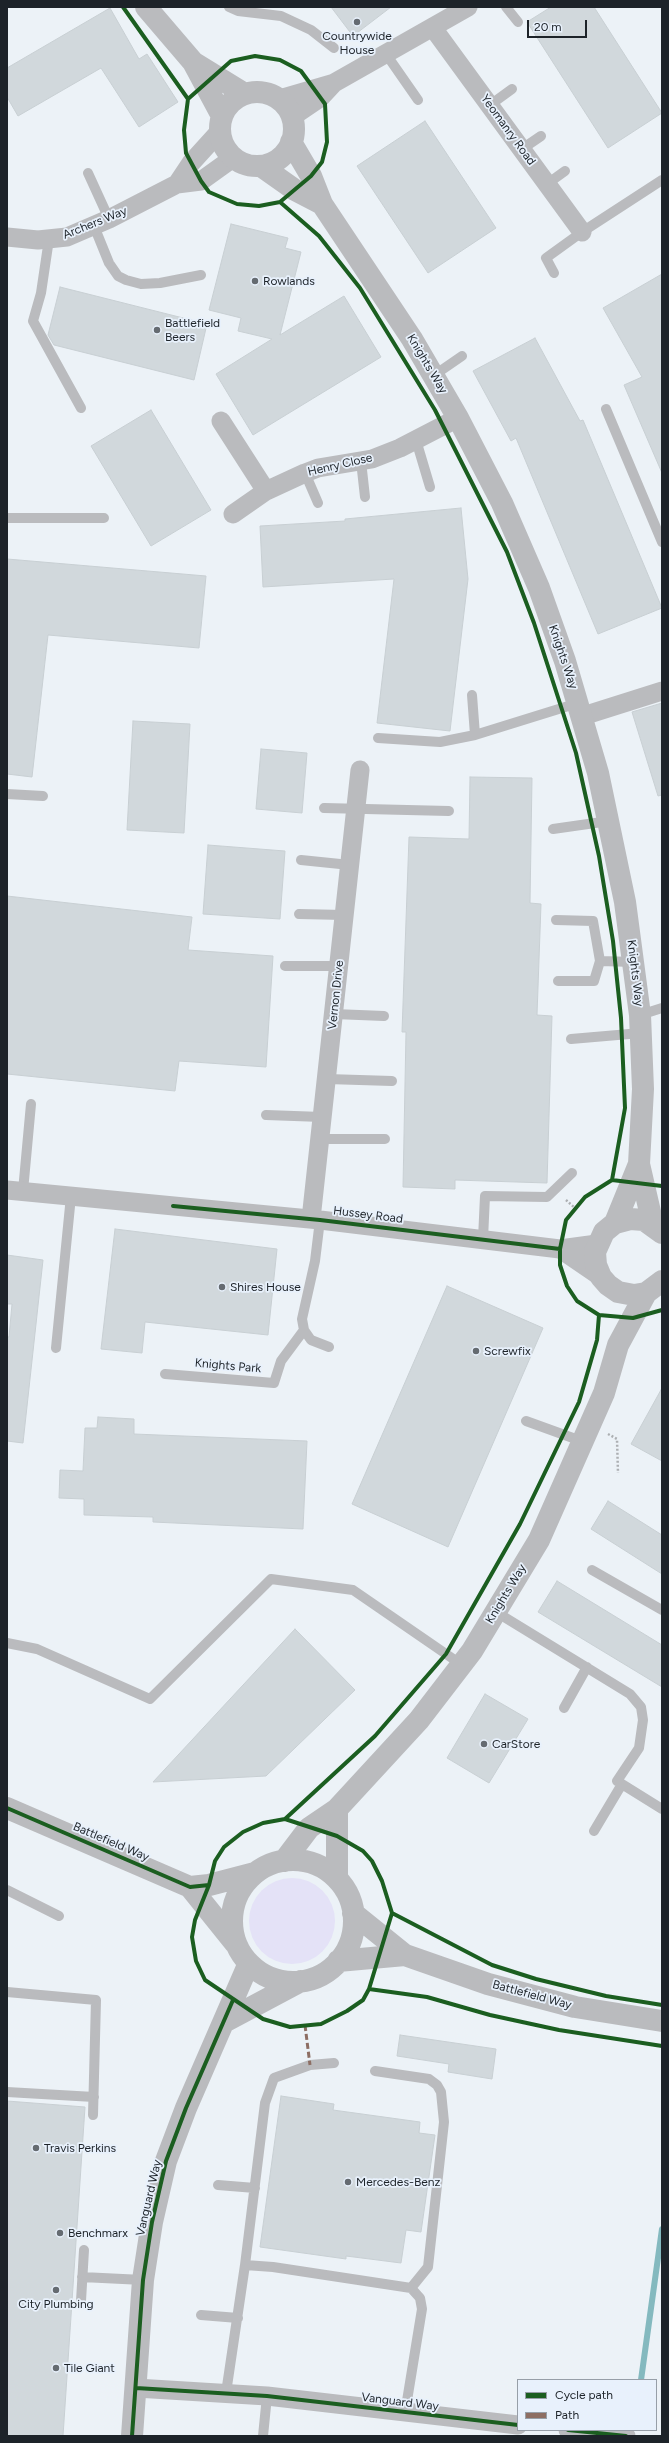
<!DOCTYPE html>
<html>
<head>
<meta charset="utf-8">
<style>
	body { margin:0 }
	#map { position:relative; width:669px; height:2443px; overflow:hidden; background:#ecf2f7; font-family:Figtree,sans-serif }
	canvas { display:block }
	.frame { position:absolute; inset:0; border:8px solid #1d2329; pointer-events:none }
	.legend { position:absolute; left:517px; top:2379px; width:140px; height:52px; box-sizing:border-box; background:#e8f1fc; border:1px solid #979fa8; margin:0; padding:5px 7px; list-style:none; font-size:12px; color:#1d2329 }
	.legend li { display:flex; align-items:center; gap:8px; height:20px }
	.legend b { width:20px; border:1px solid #979fa8 }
	.scale { position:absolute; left:527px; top:20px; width:60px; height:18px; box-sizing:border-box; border:2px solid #1d2329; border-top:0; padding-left:5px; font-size:12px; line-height:14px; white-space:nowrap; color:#1d2329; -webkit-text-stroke:3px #e8f1fc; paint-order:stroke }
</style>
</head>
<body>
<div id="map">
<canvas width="669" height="2443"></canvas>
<div class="frame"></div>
<ul class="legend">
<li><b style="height:5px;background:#1b5e20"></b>Cycle path</li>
<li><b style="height:5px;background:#8d6e63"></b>Path</li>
</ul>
<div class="scale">20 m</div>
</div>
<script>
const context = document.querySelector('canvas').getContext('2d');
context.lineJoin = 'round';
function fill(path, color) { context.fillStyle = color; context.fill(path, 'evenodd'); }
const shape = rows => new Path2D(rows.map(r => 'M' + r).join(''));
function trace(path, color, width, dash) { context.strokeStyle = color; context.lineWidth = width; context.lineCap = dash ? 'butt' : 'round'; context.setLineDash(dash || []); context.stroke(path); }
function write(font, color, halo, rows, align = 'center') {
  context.font = font + ' Figtree,sans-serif'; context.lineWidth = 3.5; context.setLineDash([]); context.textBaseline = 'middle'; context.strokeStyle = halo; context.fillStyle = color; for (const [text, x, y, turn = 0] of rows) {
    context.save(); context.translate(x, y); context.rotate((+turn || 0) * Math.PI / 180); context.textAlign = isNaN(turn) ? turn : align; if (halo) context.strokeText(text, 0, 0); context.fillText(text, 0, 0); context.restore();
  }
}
const green = shape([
	'249 1921a43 43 0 1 1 86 0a43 43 0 1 1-86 0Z'
]);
const stream = shape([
	[641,2380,662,2229]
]);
const building = shape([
	[331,7,391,7,353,36,331,7],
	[551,7,594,7,662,113,608,148,527,22,551,7],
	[110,8,139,59,147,54,178,102,139,127,101,68,18,116,7,97,7,68,110,8],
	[425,121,496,228,428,273,357,166,425,121],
	[231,224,288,238,285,248,301,252,280,335,344,296,381,357,253,435,216,374,272,339,238,331,241,318,209,310,231,224],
	[662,274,662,473,624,385,642,377,603,308,662,274],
	[60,287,207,324,194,380,54,345,48,335,60,287],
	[535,338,580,421,583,420,662,608,598,634,516,438,511,441,473,371,535,338],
	[151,410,211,510,151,546,91,446,151,410],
	[461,508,468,579,450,731,377,723,394,579,263,587,260,526,345,521,345,519,461,508],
	[7,559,206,576,199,648,48,635,32,777,7,774,7,559],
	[662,703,662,795,658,796,632,712,662,703],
	[133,721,190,724,184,833,127,830,133,721],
	[261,749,307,753,302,813,256,809,261,749],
	[470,777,532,778,530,903,541,904,537,1015,552,1016,547,1183,455,1180,455,1189,403,1187,406,1032,402,1032,409,837,469,839,470,777],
	[208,845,285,851,280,919,203,914,208,845],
	[7,896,192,917,188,950,273,956,266,1067,179,1061,175,1091,7,1074,7,896],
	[115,1229,277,1249,268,1335,145,1322,142,1353,101,1349,115,1229],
	[7,1255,43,1260,23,1443,7,1441,7,1337,9,1337,12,1304,7,1304,7,1255],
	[447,1286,543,1328,448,1547,352,1504,447,1286],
	[662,1388,662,1461,631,1444,662,1388],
	[98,1417,134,1419,134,1434,307,1441,303,1529,153,1522,153,1517,84,1515,84,1499,59,1498,60,1470,83,1471,85,1428,97,1428,98,1417],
	[608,1501,662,1535,662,1574,591,1529,608,1501],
	[557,1581,662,1645,662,1687,538,1612,557,1581],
	[295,1629,355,1690,266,1776,153,1782,295,1629],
	[485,1694,528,1719,489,1783,447,1758,485,1694],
	[400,2035,496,2049,492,2079,448,2072,449,2064,397,2056,400,2035],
	[281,2096,334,2104,333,2110,420,2122,419,2133,435,2135,421,2232,406,2230,401,2263,346,2256,346,2259,260,2247,281,2096],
	[7,2101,85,2107,63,2436,7,2436,7,2101]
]);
const path = shape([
	[566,1200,575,1208],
	[608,1434,617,1439,618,1473]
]);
const service = shape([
	[229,7,238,11,281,16,311,30,334,48],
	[506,7,518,22],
	[386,54,418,100],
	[490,105,512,89],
	[522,149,541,136],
	[88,173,109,219],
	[547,184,565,171],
	[94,226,109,263,118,276,126,280,141,284,160,283,201,275],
	[49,239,41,293,33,321,81,408],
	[554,273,546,258,582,232,662,180],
	[433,376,462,356],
	[606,409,662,542],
	[416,440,430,487],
	[361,461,365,497],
	[305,473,318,503],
	[7,518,104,518],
	[472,695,475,735],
	[378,738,440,742,475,735,578,703],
	[7,794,43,796],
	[324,808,449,811],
	[553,829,609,821],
	[301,860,350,865],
	[299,914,344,915],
	[556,920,593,921,600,961,594,981,558,981],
	[600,961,634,962],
	[285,966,339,966],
	[334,1014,384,1016],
	[640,1015,662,1008],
	[571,1039,641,1033],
	[327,1079,392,1081],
	[266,1115,322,1117],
	[320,1139,385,1139],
	[23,1191,31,1104],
	[320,1220,315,1261,302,1319,304,1330,311,1340,329,1347],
	[483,1239,485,1196,547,1197,572,1173],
	[56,1348,71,1196],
	[165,1374,274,1383,281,1361,304,1330],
	[526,1421,584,1442],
	[592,1570,662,1610],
	[496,1612,630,1694,641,1707,643,1720,639,1748,617,1781,662,1809],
	[7,1643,37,1649,150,1699,271,1579,353,1590,462,1665],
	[564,1708,587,1667],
	[594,1831,622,1784],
	[7,1890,59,1916],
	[7,1992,96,2000,93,2115],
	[375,2071,429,2079,437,2085,441,2092,444,2122,428,2267,411,2288],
	[7,2092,94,2097],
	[218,2185,255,2188],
	[245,2265,265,2103,274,2078,310,2065,334,2063],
	[82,2277,143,2280],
	[81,2301,84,2250],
	[201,2315,238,2318],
	[226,2393,245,2265,273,2267,411,2288,420,2298,422,2309,405,2413],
	[263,2436,267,2396]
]);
const minor = shape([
	[433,28,582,232],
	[279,99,334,83,468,7],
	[292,117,320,98,333,84],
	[177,184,191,163,220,131],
	[7,237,38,240,67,237,109,219,177,184,201,181,233,158],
	[221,421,266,491],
	[233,514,266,491,305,473,318,468,372,459,400,448,458,418],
	[583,716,662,691],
	[7,1190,320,1220,560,1249,597,1244],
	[311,1219,360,770],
	[560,1249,601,1277],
	[136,2388,267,2396,518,2425],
	[568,2430,626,2436]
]);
const tertiary = shape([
	[146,7,193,62,222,116],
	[193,62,245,94],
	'220 129a37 37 0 1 1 74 0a37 37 0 1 1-74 0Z',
	[291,142,311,176,322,204,412,339,458,418,502,503,539,588,565,661,598,773,625,902,640,1015,643,1089,639,1164,653,1225],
	[261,166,295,190,322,204],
	[615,1223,639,1164],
	[662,1233,644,1220,630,1219,615,1223,604,1232,595,1252,596,1265,601,1277,608,1285,618,1292,634,1295,646,1293,662,1281],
	[7,1808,190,1887,235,1943],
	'232 1921a61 61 0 1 1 122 0a61 61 0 1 1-122 0Z',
	[284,1861,309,1828,337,1809,419,1720,472,1651,539,1540,604,1393,618,1345,646,1293],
	[337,1879,337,1809],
	[190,1887,209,1885,255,1873],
	[353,1913,405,1955,488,1984,575,2007,662,2021],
	[338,1961,405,1955],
	[224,2022,301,1981],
	[132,2436,143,2280,152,2222,166,2161,186,2108,249,1963]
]);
const quiet = shape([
	[305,2025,310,2065]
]);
const cycleway = shape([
	[123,7,188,99],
	[255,56,280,60,301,71,325,104,327,142,322,162,311,176,280,202,259,206,237,204,209,192,201,181,186,153,184,130,188,99,231,61,255,56],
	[280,202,319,236,360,288,435,410,507,552,534,623,576,753,599,856,613,941,621,1018,625,1108,612,1180,585,1197,566,1220,560,1249,560,1265,567,1286,577,1301,599,1315,633,1318,662,1310],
	[612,1180,662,1186],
	[173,1206,320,1220,560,1249],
	[7,1808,190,1887,209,1885],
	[285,1819,337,1836,363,1851,372,1861,382,1881,392,1913,369,1989,363,2000,347,2011,321,2024,290,2027,263,2019,205,1980,196,1961,192,1937,195,1920,209,1885,215,1861,224,1847,243,1832,263,1823,285,1819],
	[285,1819,375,1736,446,1654,520,1524,579,1402,597,1340,599,1315],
	[392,1913,492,1965,536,1979,606,1996,662,2005],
	[369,1989,427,1997,490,2015,559,2030,662,2046],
	[136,2388,267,2396,518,2425],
	[568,2430,626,2436],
	[132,2436,143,2280,152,2222,166,2161,186,2108,233,2000]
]);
const markers = [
	[357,22,4,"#656b71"],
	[255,281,4,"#656b71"],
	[157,330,4,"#656b71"],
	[222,1287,4,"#656b71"],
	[476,1351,4,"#656b71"],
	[484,1744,4,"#656b71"],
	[36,2148,4,"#656b71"],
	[348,2182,4,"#656b71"],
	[60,2233,4,"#656b71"],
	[56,2290,4,"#656b71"],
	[56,2368,4,"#656b71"]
];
const poiNames = [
	["Countrywide",357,36,"center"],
	["House",357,50,"center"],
	["Rowlands",263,281],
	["Battlefield",165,323],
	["Beers",165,337],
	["Shires House",230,1287],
	["Screwfix",484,1351],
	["CarStore",492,1744],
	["Travis Perkins",44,2148],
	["Mercedes-Benz",356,2182],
	["Benchmarx",68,2233],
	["City Plumbing",56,2304,"center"],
	["Tile Giant",64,2368]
];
const streetNames = [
	["Yeomanry Road",508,130,54],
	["Archers Way",95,223,-22],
	["Knights Way",427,364,59],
	["Henry Close",340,465,-13],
	["Knights Way",563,657,71],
	["Knights Way",635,973,83],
	["Vernon Drive",336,995,-84],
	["Hussey Road",368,1215,7],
	["Knights Park",228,1366,5],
	["Knights Way",506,1594,-59],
	["Battlefield Way",111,1842,23],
	["Battlefield Way",532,1995,15],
	["Vanguard Way",149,2198,-77],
	["Vanguard Way",400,2402,7]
];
fill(green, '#e4e2f7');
trace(stream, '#84b9bf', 6);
fill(building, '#d1d8dc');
trace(building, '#c8cfd3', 1);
trace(path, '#acafb2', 2.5, [2, 2]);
trace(service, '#babbbe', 10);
trace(minor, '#babbbe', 19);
trace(tertiary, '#babbbe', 22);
trace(quiet, '#8d6e63', 3, [6, 3]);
trace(cycleway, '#1b5e20', 4);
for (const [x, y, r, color] of markers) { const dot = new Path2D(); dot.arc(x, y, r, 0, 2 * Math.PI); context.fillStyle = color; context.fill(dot); trace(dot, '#e8f1fc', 1.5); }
write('12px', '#1d2329', '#e8f1fc', poiNames, 'left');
write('12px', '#1d2329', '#e8f1fc', streetNames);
</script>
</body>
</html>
